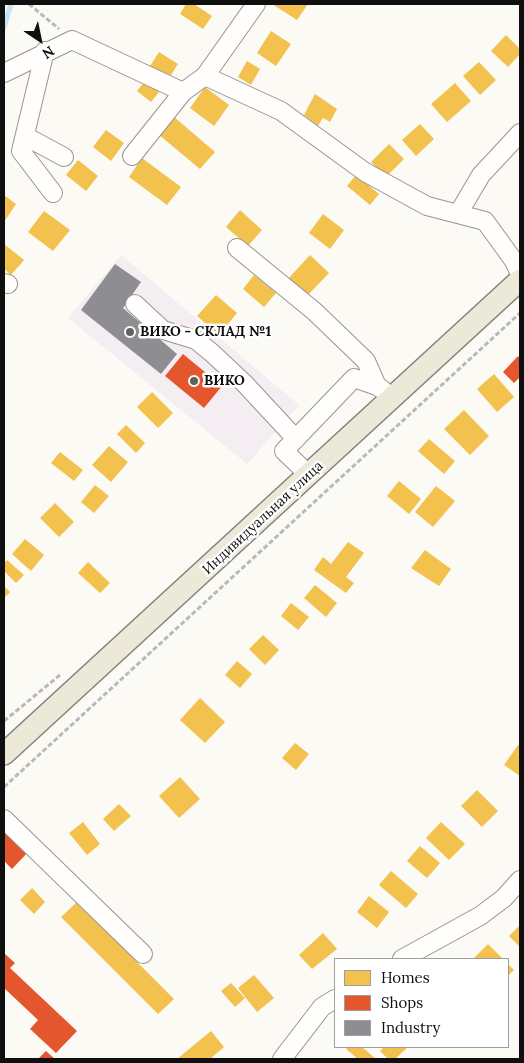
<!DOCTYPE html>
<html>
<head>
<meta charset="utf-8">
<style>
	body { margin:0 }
	#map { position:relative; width:524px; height:1063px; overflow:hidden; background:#fcfaf4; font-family:Lora,serif }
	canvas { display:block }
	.frame { position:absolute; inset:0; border:5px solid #0f0f0f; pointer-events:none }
	.legend { position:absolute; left:334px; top:958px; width:175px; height:90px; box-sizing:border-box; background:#fff; border:1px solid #9f9f9f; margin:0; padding:6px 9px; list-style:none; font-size:15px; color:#0f0f0f }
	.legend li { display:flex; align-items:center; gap:10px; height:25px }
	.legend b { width:25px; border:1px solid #9f9f9f }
	.north { position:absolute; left:15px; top:15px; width:50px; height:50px; -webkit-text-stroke:4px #fff; paint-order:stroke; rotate:146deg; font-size:14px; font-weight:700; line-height:20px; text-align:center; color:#0f0f0f }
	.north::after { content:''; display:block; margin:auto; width:18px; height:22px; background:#0f0f0f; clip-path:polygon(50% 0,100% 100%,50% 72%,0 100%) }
</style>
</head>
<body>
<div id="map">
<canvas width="524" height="1063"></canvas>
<div class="frame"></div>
<ul class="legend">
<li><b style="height:14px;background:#f2c14e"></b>Homes</li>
<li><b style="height:14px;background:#e4572e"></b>Shops</li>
<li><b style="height:14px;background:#8d8d92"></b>Industry</li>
</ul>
<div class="north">N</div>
</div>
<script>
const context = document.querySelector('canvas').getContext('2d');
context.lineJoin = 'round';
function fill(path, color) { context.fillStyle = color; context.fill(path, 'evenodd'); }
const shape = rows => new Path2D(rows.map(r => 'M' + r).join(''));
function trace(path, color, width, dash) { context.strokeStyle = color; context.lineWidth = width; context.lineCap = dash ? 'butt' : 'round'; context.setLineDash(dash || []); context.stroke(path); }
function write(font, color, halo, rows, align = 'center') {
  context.font = font + ' Lora,serif'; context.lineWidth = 5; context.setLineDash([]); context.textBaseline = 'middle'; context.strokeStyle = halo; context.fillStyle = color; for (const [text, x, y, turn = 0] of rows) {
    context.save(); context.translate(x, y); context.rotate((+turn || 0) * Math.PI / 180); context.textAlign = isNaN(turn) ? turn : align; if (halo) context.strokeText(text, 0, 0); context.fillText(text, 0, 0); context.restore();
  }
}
const industrial = shape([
	[121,255,299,405,247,464,68,318]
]);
const homes = shape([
	[186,4,194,4,212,16,203,29,180,14],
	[272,4,308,4,297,20],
	[271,31,291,44,276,66,257,53],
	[506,35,520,49,520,54,508,67,491,51],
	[159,52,178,64,169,78,150,66],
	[247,61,260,69,251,85,238,77],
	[479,62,496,80,480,95,463,76],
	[145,81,159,92,151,102,137,91],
	[455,83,471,101,447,122,431,104],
	[205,87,229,105,214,126,190,108],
	[315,94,337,109,330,122,323,118,318,126,304,115],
	[173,116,215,152,200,169,158,134],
	[420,124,434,139,416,156,402,140],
	[106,130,124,143,111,161,93,147],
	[389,144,404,159,386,177,371,162],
	[142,158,181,187,167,205,129,177],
	[78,160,98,176,86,191,66,175],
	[356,175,379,194,370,205,347,186],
	[4,195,16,204,4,222],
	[240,210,262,230,248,246,226,227],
	[44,211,70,230,53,251,28,232],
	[323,214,344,230,330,249,309,233],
	[4,244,24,260,11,275,4,269],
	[310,255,329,273,306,297,287,280],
	[254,275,276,293,264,307,243,289],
	[216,295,237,313,219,335,197,316],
	[494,374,514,397,497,412,477,389],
	[152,392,173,413,158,428,137,407],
	[464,410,489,436,470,455,444,429],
	[126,425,145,443,136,453,117,434],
	[429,439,455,461,444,474,418,451],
	[109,446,128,462,111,482,92,465],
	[60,452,83,470,74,481,51,463],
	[399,481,421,499,409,514,387,496],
	[95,485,109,496,94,513,81,502],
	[436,486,455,501,433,527,415,512],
	[55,503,74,522,59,537,40,518],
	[25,539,44,555,31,571,12,554],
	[348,542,364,553,346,577,354,583,346,593,314,570,323,557,331,564],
	[425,550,451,569,439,586,411,568],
	[7,560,24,575,16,583,4,571,4,563],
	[88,562,110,583,100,593,78,573],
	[315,585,337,603,326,617,304,598],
	[4,586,10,592,4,598],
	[291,603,309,617,298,630,281,616],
	[263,635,279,650,265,665,249,649],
	[237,661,252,674,240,688,225,675],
	[200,698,225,722,205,743,180,720],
	[295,743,309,754,296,770,282,758],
	[518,745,520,746,520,776,504,765],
	[180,777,200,799,179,818,159,796],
	[477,790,498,811,482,827,461,806],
	[119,804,131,816,114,831,103,819],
	[83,822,100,844,87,855,69,833],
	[441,822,465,844,449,860,426,838],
	[420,846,440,863,427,878,407,861],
	[391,871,418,894,406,908,379,885],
	[32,888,45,902,34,914,20,900],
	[369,896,389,912,377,928,357,912],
	[77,902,174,999,158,1014,61,917],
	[520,925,520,947,509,936],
	[323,933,337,949,312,969,299,955],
	[488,944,503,959,473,959],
	[508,964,514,970,508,976],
	[254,975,274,998,257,1012,238,988],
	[231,983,245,998,235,1007,221,991],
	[211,1031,224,1047,210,1059,177,1059],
	[348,1047,362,1047,376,1059,358,1059,346,1049],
	[384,1047,408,1047,395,1059,388,1059,380,1051]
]);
const shops = shape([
	[183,354,222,386,204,408,165,376],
	[518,356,520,359,520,377,514,383,503,372],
	[4,828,29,851,12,869,4,861],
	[4,953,15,963,10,968,77,1031,56,1053,30,1029,38,1020,4,988],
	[46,1051,55,1059,38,1059]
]);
const industry = shape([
	[115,264,141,282,123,308,177,354,161,374,81,310]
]);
const stream = shape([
	[4,28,11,4]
]);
const path = shape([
	[29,4,59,29],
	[4,721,60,675],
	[4,787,520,313]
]);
const minor = shape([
	[45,51,21,151,53,193],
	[4,73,72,40,183,92],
	[205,76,281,111,365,172,427,206,485,221,514,261,520,274],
	[25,136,64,157],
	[132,156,183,92,205,76,256,4],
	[458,214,481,175,520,133],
	[237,248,314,311,366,361,377,386],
	[4,283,8,284],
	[135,304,163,330,196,340,212,353,245,384,296,439],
	[309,475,284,451,354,378,377,386,383,390],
	[4,819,143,954],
	[402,959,480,916,504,898,520,880],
	[282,1059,322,1007,335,999]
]);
const major = shape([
	[4,754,520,280]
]);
const markers = [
	[130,332,5,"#62615f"],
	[194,381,5,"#62615f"]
];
const poiNames = [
	["ВИКО - СКЛАД №1",140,332],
	["ВИКО",204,381]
];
const streetNames = [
	["Индивидуальная улица",263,518,-43]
];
fill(industrial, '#f4edf1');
fill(homes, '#f2c14e');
fill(shops, '#e4572e');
fill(industry, '#8d8d92');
trace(stream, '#c8e4f8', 5);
trace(minor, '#969592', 20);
trace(major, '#83827f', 24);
trace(path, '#b9b9b8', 3, [5, 2.5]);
trace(minor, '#fffefd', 18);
trace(major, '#ede9d9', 21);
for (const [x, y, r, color] of markers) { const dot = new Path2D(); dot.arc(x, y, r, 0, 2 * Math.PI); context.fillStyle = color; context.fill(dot); trace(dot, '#fff', 2); }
write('bold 14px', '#0f0f0f', '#fff', poiNames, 'left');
write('14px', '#0f0f0f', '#fff', streetNames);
</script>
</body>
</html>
